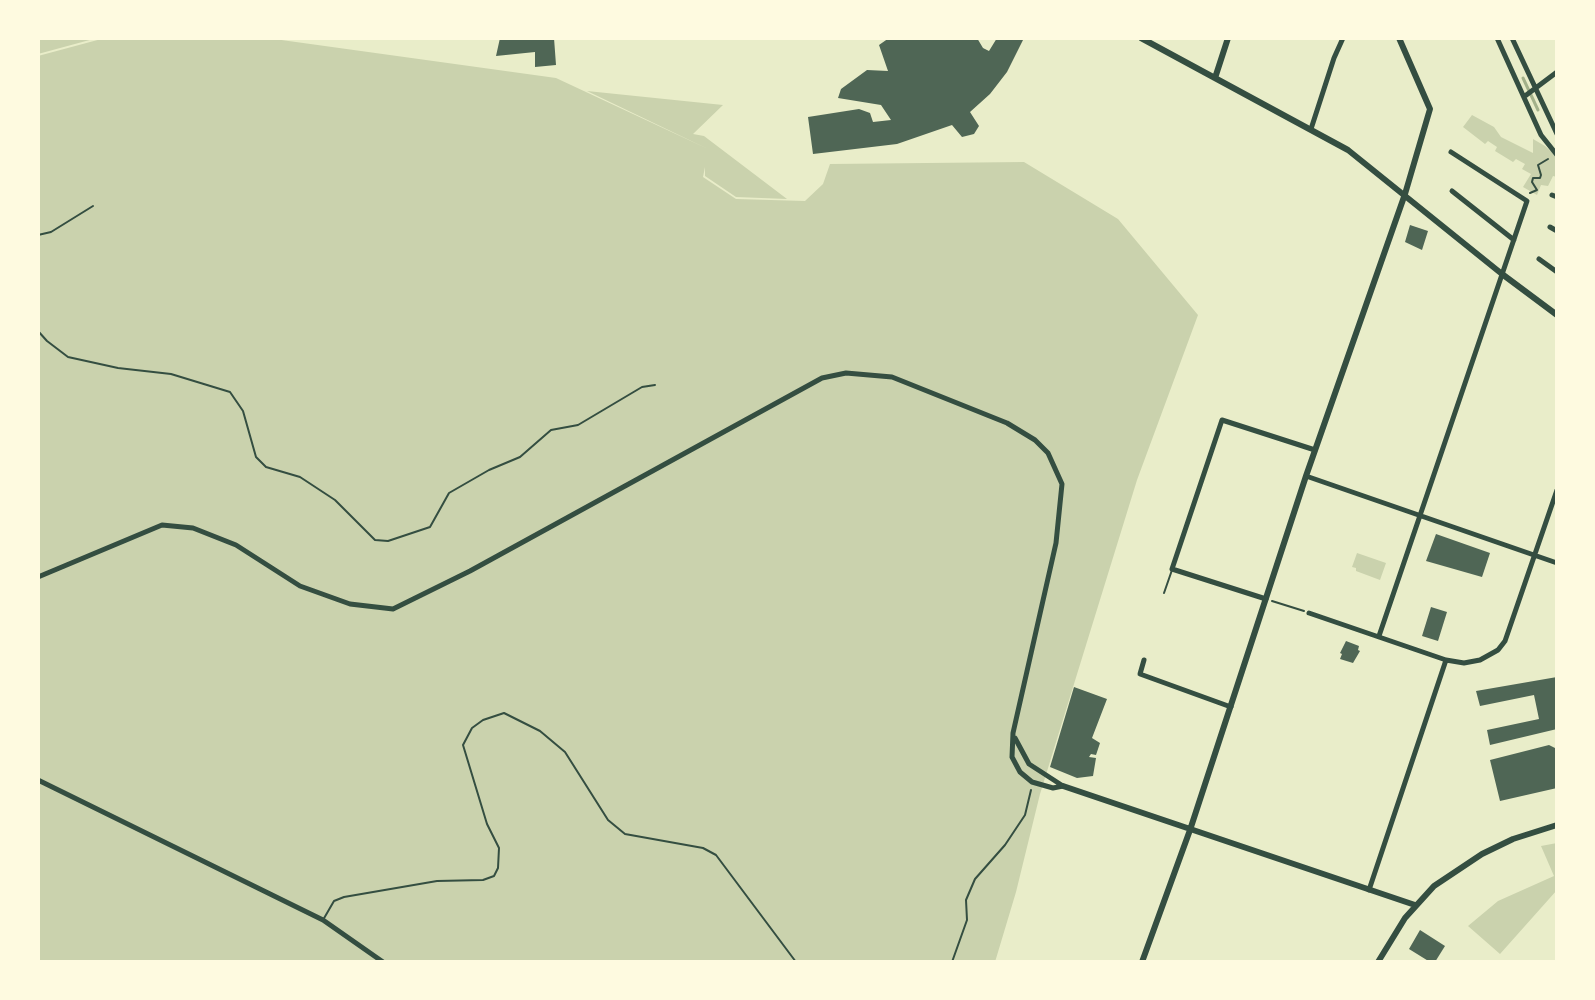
<!DOCTYPE html>
<html>
<head>
<meta charset="utf-8">
<style>
	body { margin:0 }
	#map { position:relative; width:1595px; height:1000px; overflow:hidden; background:#e9edc9; font-family:"Public Sans",sans-serif }
	canvas { display:block }
	.frame { position:absolute; inset:0; border:40px solid #fefae0; pointer-events:none }
</style>
</head>
<body>
<div id="map">
<canvas width="1595" height="1000"></canvas>
<div class="frame"></div>
</div>
<script>
const context = document.querySelector('canvas').getContext('2d');
context.lineJoin = 'round';
function fill(path, color) { context.fillStyle = color; context.fill(path, 'evenodd'); }
const shape = rows => new Path2D(rows.map(r => 'M' + r).join(''));
function trace(path, color, width, dash) { context.strokeStyle = color; context.lineWidth = width; context.lineCap = dash ? 'butt' : 'round'; context.setLineDash(dash || []); context.stroke(path); }
const green = shape([
	[38,38,97,38,38,54],
	[105,38,267,38,556,78,708,149,587,91,723,105,693,134,704,136,787,199,736,197,705,176,705,167,703,177,736,199,805,201,823,184,830,164,1024,162,1118,219,1198,315,1137,480,1040,794,1016,892,995,962,38,962,38,56],
	[1472,115,1494,127,1501,137,1533,153,1533,139,1545,146,1557,157,1557,177,1553,176,1548,186,1541,185,1537,195,1523,187,1531,174,1522,169,1525,164,1516,159,1513,162,1495,151,1497,147,1488,141,1485,144,1463,127],
	[1357,553,1386,563,1380,580,1356,571,1356,568,1352,567],
	[1557,843,1557,890,1500,954,1468,926,1498,901,1554,876,1541,846]
]);
const stream = shape([
	[1523,78,1538,110]
]);
const building = shape([
	[500,38,554,38,556,65,535,67,535,52,496,56],
	[889,38,977,38,983,48,989,51,997,38,1023,40,1007,72,990,94,970,112,979,126,974,134,962,137,952,125,897,144,813,154,808,117,859,109,870,113,873,122,891,120,881,105,838,98,841,89,867,70,888,71,879,45],
	[1410,225,1428,231,1422,250,1405,242],
	[1436,534,1490,553,1482,577,1426,561],
	[1431,607,1447,612,1438,641,1422,636],
	[1346,641,1359,646,1358,650,1360,651,1353,663,1340,659,1342,654,1340,653],
	[1557,677,1557,729,1490,745,1487,730,1539,719,1534,695,1480,706,1476,691],
	[1074,687,1107,699,1092,738,1100,743,1096,755,1091,754,1089,757,1096,758,1093,776,1077,778,1050,767],
	[1549,745,1557,749,1557,788,1500,801,1490,760],
	[1420,930,1445,946,1435,962,1430,962,1409,949]
]);
const path = shape([
	[1530,193,1537,190,1532,182,1533,178,1540,178,1541,175,1538,165,1548,159],
	[38,235,51,232,93,206],
	[38,331,47,341,68,357,118,368,171,374,230,392,243,411,256,457,266,467,300,477,335,500,375,540,388,541,430,527,449,493,489,470,520,457,551,430,578,425,642,387,655,385],
	[1272,601,1304,611],
	[952,962,967,920,966,900,975,879,1005,845,1025,815,1031,790]
]);
const service = shape([
	[1164,593,1172,570],
	[323,920,334,901,344,897,437,881,483,880,494,876,498,868,499,848,487,824,463,745,472,728,483,720,504,713,540,731,565,752,608,820,625,834,703,848,716,855,796,962]
]);
const minor = shape([
	[1497,38,1541,135,1557,155],
	[1512,38,1557,134],
	[1525,96,1557,72],
	[1311,129,1334,58,1343,38],
	[1452,191,1514,240],
	[1552,195,1557,197],
	[1550,227,1557,231],
	[1539,259,1557,272],
	[1306,476,1557,563],
	[38,577,162,525,193,528,236,545,300,586,350,604,393,609,470,571,822,378,846,373,892,377,1007,423,1035,440,1048,453,1062,484,1056,543,1013,733,1012,757,1020,772,1032,782,1053,788,1063,786],
	[1266,599,1172,569,1222,420,1315,450],
	[1309,613,1446,660,1464,663,1480,660,1498,650,1505,641,1557,490],
	[1379,636,1527,201,1451,152],
	[1144,660,1140,674,1231,707],
	[1015,738,1029,764,1063,786],
	[38,780,323,920,383,962],
	[1369,890,1446,660]
]);
const tertiary = shape([
	[1141,38,1348,150,1502,274,1557,315],
	[1215,78,1228,38],
	[1063,786,1415,905],
	[1142,962,1190,830,1306,476,1405,194,1430,109,1399,38],
	[1378,962,1405,918,1434,886,1482,854,1513,839,1557,825]
]);
fill(green, '#cad2ad');
trace(stream, '#a3b18a', 3);
fill(building, '#4f6655');
trace(path, '#344e41', 2);
trace(service, '#344e41', 2);
trace(minor, '#344e41', 5);
trace(tertiary, '#344e41', 6);
</script>
</body>
</html>
